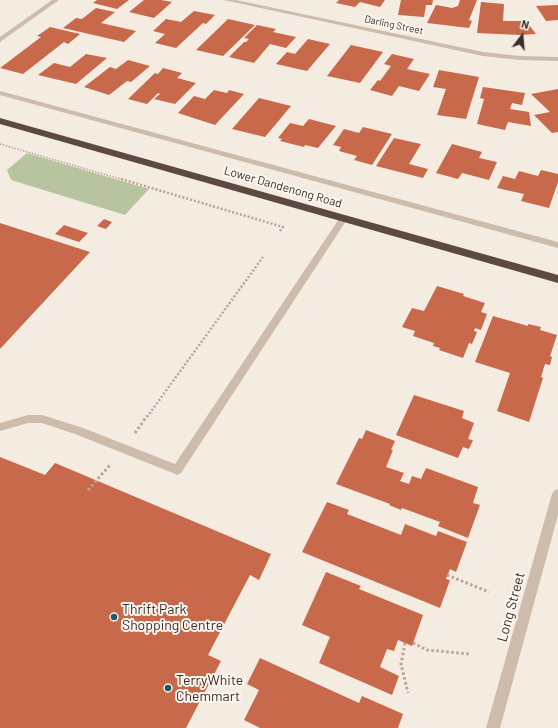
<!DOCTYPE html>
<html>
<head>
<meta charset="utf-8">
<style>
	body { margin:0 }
	#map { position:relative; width:558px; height:728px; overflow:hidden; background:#f4ebe1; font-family:Barlow,sans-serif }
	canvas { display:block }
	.north { position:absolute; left:502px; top:16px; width:40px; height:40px; -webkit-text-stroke:3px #fbf5ee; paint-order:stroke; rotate:16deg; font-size:11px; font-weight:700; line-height:16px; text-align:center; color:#3b302b }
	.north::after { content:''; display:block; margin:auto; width:14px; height:18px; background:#3b302b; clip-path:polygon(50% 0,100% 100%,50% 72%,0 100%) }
</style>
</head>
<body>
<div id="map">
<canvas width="558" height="728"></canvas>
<div class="north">N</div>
</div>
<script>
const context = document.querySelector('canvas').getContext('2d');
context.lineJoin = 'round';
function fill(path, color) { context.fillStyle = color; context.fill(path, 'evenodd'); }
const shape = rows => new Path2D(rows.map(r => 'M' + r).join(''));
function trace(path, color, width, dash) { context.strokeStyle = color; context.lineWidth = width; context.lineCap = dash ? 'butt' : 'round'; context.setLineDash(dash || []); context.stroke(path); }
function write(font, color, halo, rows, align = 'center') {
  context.font = font + ' Barlow,sans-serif'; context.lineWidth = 4; context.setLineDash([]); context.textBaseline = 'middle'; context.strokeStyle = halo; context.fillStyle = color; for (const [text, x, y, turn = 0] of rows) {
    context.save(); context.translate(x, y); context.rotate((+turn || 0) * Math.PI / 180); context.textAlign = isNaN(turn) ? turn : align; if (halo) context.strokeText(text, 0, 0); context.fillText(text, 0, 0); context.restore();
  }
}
const green = shape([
	[27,153,149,189,125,215,11,180,7,170]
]);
const building = shape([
	[97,0,129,0,117,9,93,3],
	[144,0,161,0,172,2,154,18,129,12],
	[339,0,385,0,380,7,360,2,355,7,336,3],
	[401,0,433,0,432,5,426,5,424,17,398,15],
	[460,0,477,0,469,20,472,21,469,28,427,23,436,5,452,8,458,6],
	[481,2,504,4,503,21,526,21,536,34,520,35,477,33],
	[558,5,558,20,546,21,536,6],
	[96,8,115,12,101,23,136,31,124,42,63,28,76,18,82,19],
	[194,11,215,15,206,24,203,23,176,48,155,43,165,34,153,31,166,19,181,22],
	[228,19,255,25,223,56,196,50],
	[257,25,276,29,273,32,296,37,286,48,270,44,254,63,229,57,244,42,246,42,249,39,244,38],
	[50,27,80,34,68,44,64,42,23,74,0,68,41,37,37,36],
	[308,39,330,44,307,71,276,64,287,52,295,54],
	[351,45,383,52,360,83,327,76],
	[86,54,107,58,76,84,38,75,54,63,70,67],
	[392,54,414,59,407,69,430,74,419,91,399,86,392,96,370,90,378,80,380,81,391,66,384,64],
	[128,60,150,66,131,82,127,81,109,95,84,87,110,67,116,69],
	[163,68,182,73,177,78,196,83,175,104,154,99,160,94,158,93,147,104,128,99,155,73,158,74],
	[439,70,479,77,466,119,437,115,446,89,433,87],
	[483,87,525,93,522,105,512,103,510,109,529,112,531,126,508,122,505,130,477,124,484,99,480,98],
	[558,89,558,132,552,133,534,115,550,112,531,94],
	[214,90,227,93,229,90,244,94,215,125,178,113,194,96,205,99],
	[259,98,291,106,265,137,232,129],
	[309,119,336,126,318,148,305,145,304,147,280,141,282,139,278,138,290,123,303,126],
	[363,127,392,134,372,165,354,160,357,156,339,151,341,147,333,145,344,129,359,133],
	[394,138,421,144,409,164,428,169,423,178,376,166],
	[452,144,482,152,479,158,497,162,489,180,462,173,458,179,436,173],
	[541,170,558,174,558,182,549,208,521,201,524,194,497,188,503,176,515,179,519,171,538,176],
	[104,219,112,222,106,229,97,226],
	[0,223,90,252,0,349],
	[64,225,88,233,79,242,55,234],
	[437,286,464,294,463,296,485,303,481,312,487,314,481,330,475,328,474,331,477,332,472,344,469,343,463,358,439,350,440,348,433,346,434,343,413,336,415,331,402,327,412,308,424,311],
	[493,316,528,326,528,324,541,327,540,330,557,335,550,356,552,357,550,365,545,364,541,377,543,378,529,422,497,411,510,373,475,362],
	[414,395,464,411,462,418,474,423,468,439,473,440,469,449,463,447,458,458,396,435],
	[366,430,395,441,391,450,393,450,386,467,404,473,400,481,409,484,412,476,421,479,426,468,478,487,473,503,480,505,468,538,438,526,440,522,402,508,401,510,389,505,390,504,336,484,359,438,362,439],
	[0,457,45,475,55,463,271,554,259,580,250,575,208,655,221,661,186,728,0,728],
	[327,502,349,510,347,514,401,535,405,524,436,536,438,531,467,542,456,572,450,569,446,579,450,580,440,608,302,552],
	[326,572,361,586,359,589,423,615,412,646,398,640,394,651,387,649,380,667,399,676,392,695,319,663,330,637,302,625],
	[260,658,359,703,362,696,403,714,398,728,260,728,244,720,259,690,247,684]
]);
const pathFar2 = shape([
	[0,144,124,180]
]);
const pathFar1 = shape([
	[121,179,283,227,280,231],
	[147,417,263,257]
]);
const path = shape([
	[135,433,147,416],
	[88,490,110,465],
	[447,575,489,592],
	[405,643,401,664,408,693],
	[413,643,427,650,470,654]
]);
const minor = shape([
	[52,0,59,0,0,42,0,37,52,0],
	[224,0,236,0,483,52,520,56,558,57,558,61,520,60,483,56,224,0],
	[0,91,558,242,558,248,0,95,0,91],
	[344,215,348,218,181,473,177,475,173,473,75,434,42,423,28,423,0,431,0,423,28,415,42,415,83,428,175,464,341,216,344,215],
	[558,489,558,515,500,728,486,728,552,494,554,491,558,489]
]);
const highway = shape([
	[0,118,558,275,558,283,0,124,0,118]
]);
const markers = [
	[114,617,4,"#1f5a5e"],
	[168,688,4,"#1f5a5e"]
];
const farStreetnames = [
	["Darling Street",394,25,12]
];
const streetNames = [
	["Lower Dandenong Road",283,187,16]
];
const nearStreetnames = [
	["Long Street",511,607,-75]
];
const nearPoinames = [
	["Thrift Park",122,609],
	["Shopping Centre",122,625],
	["TerryWhite",176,680],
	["Chemmart",176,696]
];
fill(green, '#b8c4a0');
fill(building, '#c8694b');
trace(pathFar2, '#b9a596', 1.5, [1.5, 1.5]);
trace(pathFar1, '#b9a596', 2.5, [2, 2]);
trace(path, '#b9a596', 3, [2.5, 2.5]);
fill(minor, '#cdbbac');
fill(highway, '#5c4a42');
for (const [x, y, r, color] of markers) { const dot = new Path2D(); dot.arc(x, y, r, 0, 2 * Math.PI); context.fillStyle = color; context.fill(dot); trace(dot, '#fbf5ee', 1.5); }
write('10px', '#3b302b', '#fbf5ee', farStreetnames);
write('12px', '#3b302b', '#fbf5ee', streetNames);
write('14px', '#3b302b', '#fbf5ee', nearStreetnames);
write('14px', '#3b302b', '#fbf5ee', nearPoinames, 'left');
</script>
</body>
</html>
